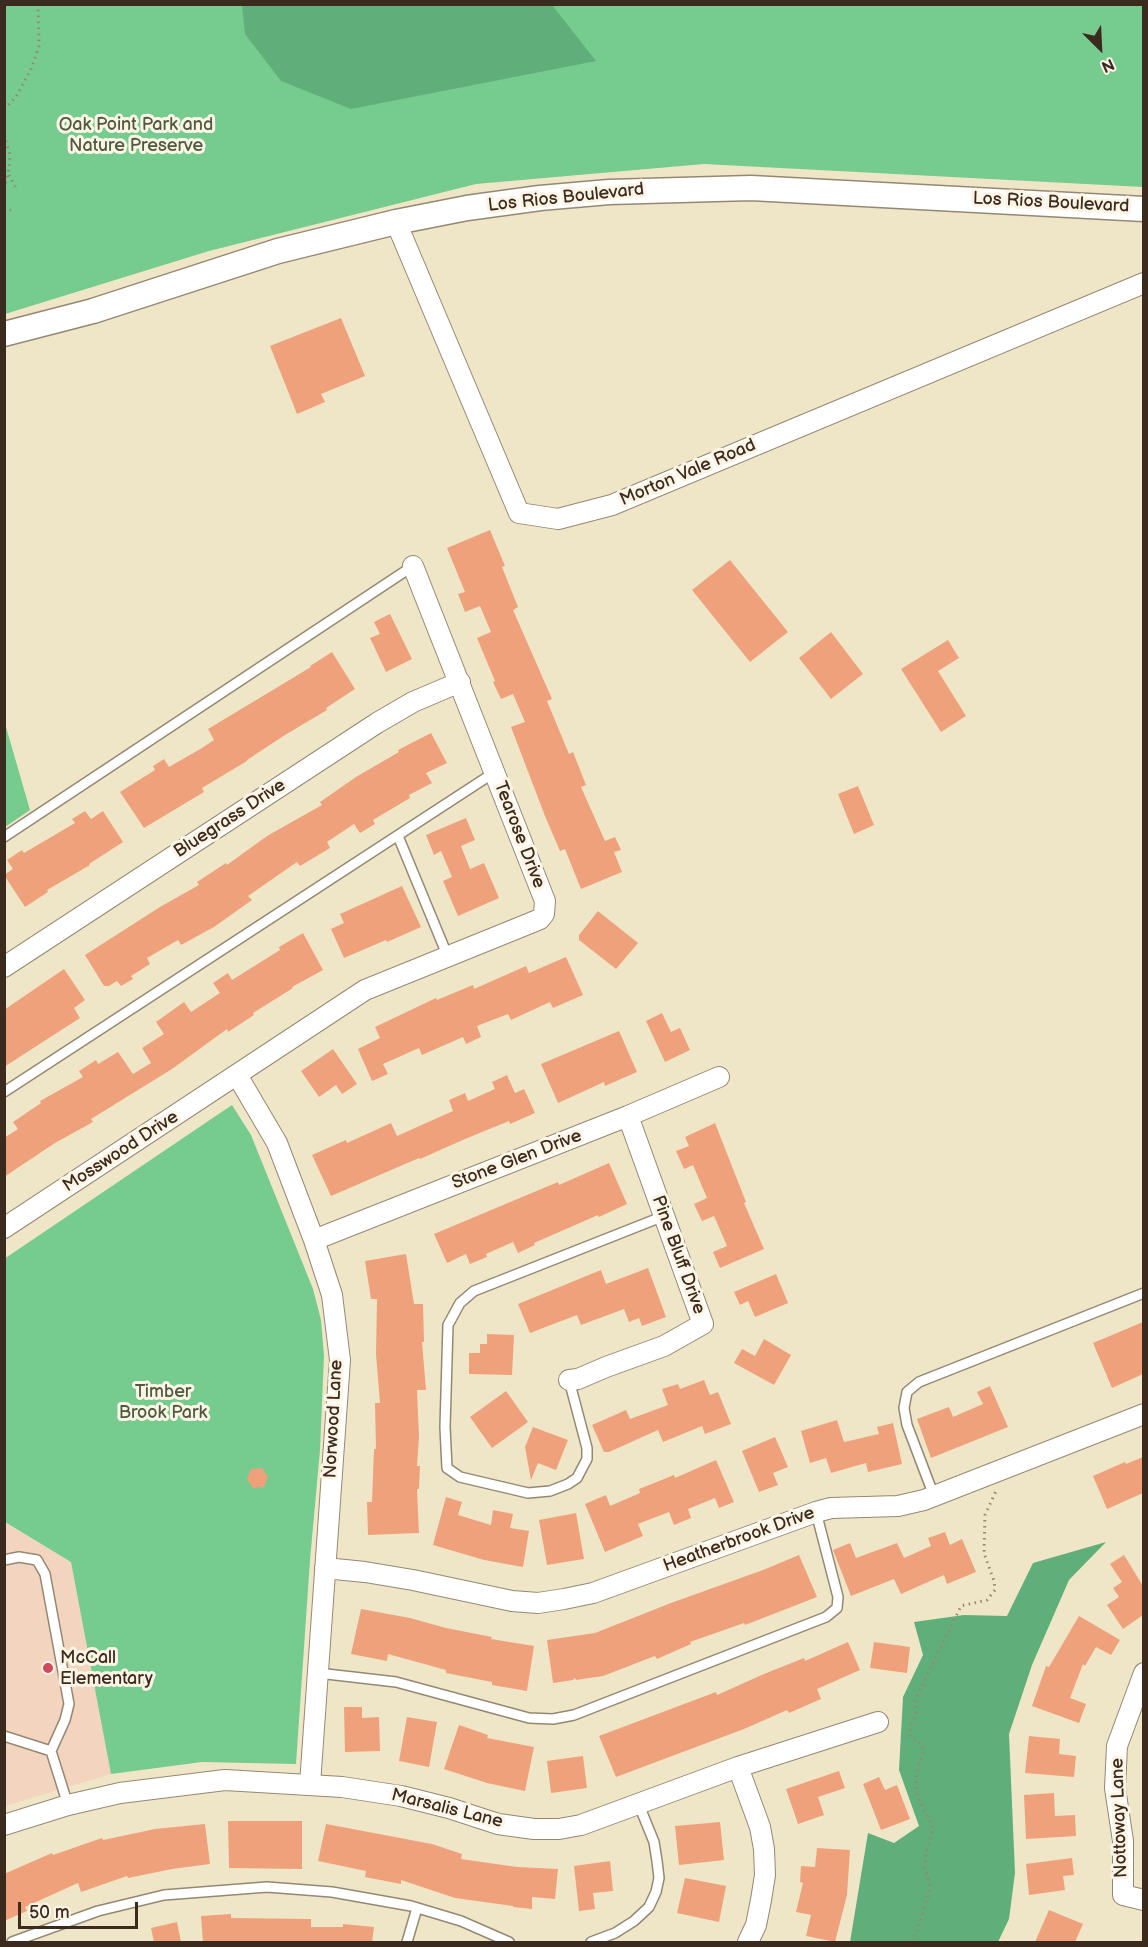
<!DOCTYPE html>
<html>
<head>
<meta charset="utf-8">
<style>
	body { margin:0 }
	#map { position:relative; width:1148px; height:1947px; overflow:hidden; background:#efe6c8; font-family:"Balsamiq Sans",sans-serif }
	canvas { display:block }
	.frame { position:absolute; inset:0; border:6px solid #3b2a1e; pointer-events:none }
	.north { position:absolute; left:1070px; top:18px; width:60px; height:60px; -webkit-text-stroke:4px #fcf5e5; paint-order:stroke; rotate:156deg; font-size:16px; font-weight:700; line-height:24px; text-align:center; color:#3b2a1e }
	.north::after { content:''; display:block; margin:auto; width:21px; height:27px; background:#3b2a1e; clip-path:polygon(50% 0,100% 100%,50% 72%,0 100%) }
	.scale { position:absolute; left:18px; top:1902px; width:120px; height:27px; box-sizing:border-box; border:3px solid #3b2a1e; border-top:0; padding-left:8px; font-size:18px; line-height:21px; white-space:nowrap; color:#3b2a1e; -webkit-text-stroke:4px #fcf5e5; paint-order:stroke }
</style>
</head>
<body>
<div id="map">
<canvas width="1148" height="1947"></canvas>
<div class="frame"></div>
<div class="north">N</div>
<div class="scale">50 m</div>
</div>
<script>
const context = document.querySelector('canvas').getContext('2d');
context.lineJoin = 'round';
function fill(path, color) { context.fillStyle = color; context.fill(path, 'evenodd'); }
const shape = rows => new Path2D(rows.map(r => 'M' + r).join(''));
function trace(path, color, width, dash) { context.strokeStyle = color; context.lineWidth = width; context.lineCap = dash ? 'butt' : 'round'; context.setLineDash(dash || []); context.stroke(path); }
function write(font, color, halo, rows, align = 'center') {
  context.font = font + ' "Balsamiq Sans",sans-serif'; context.lineWidth = 6; context.setLineDash([]); context.textBaseline = 'middle'; context.strokeStyle = halo; context.fillStyle = color; for (const [text, x, y, turn = 0] of rows) {
    context.save(); context.translate(x, y); context.rotate((+turn || 0) * Math.PI / 180); context.textAlign = isNaN(turn) ? turn : align; if (halo) context.strokeText(text, 0, 0); context.fillText(text, 0, 0); context.restore();
  }
}
const built = shape([
	[4,1522,71,1562,111,1774,5,1806]
]);
const green = shape([
	[5,5,1143,5,1143,187,704,164,476,184,209,251,5,314],
	[4,720,30,810,5,827,4,827],
	[232,1105,251,1135,313,1289,321,1320,324,1356,320,1450,310,1560,296,1764,202,1762,111,1774,71,1562,5,1522,4,1259]
]);
const forest = shape([
	[242,5,552,5,596,61,351,109,281,81,245,34],
	[1106,1542,1069,1580,1032,1665,1009,1734,1015,1873,1009,1919,998,1942,850,1942,868,1833,894,1843,919,1826,899,1770,903,1697,923,1655,914,1622,964,1615,1007,1616,1033,1563]
]);
const building = shape([
	[341,318,365,376,321,394,325,402,297,414,270,346],
	[490,530,505,566,502,567,518,607,513,610,552,699,547,701,569,754,573,752,586,785,581,787,605,841,615,837,621,850,614,852,622,872,581,889,565,849,560,851,545,816,511,727,525,722,513,694,501,699,493,682,495,681,477,638,491,632,480,606,465,612,458,594,465,592,447,548],
	[730,560,788,632,750,662,692,590],
	[390,614,412,659,386,672,370,638,380,634,374,622],
	[831,632,863,674,831,699,799,658],
	[948,640,959,658,938,671,966,716,941,732,901,669],
	[332,652,355,689,326,708,327,710,285,735,247,760,247,761,202,788,204,792,144,828,120,792,155,770,153,766,164,759,169,767,202,748,214,740,208,729,311,667,310,666],
	[431,733,447,763,426,773,432,783,409,795,410,798,373,820,375,824,360,833,354,824,327,842,330,848,300,866,297,862,248,896,252,900,214,927,181,945,178,940,147,958,150,964,131,976,133,979,121,986,117,981,109,986,104,986,85,955,160,907,199,885,197,882,226,863,227,865,267,836,322,805,320,802,356,777,399,752,398,750],
	[858,786,874,825,854,834,838,794],
	[85,811,91,819,103,811,123,842,89,864,90,865,47,890,48,892,25,907,4,875,13,869,7,860,22,850,24,853,75,823,72,819],
	[466,818,475,840,461,846,470,869,484,863,499,898,458,916,443,881,452,877,441,851,434,855,426,835],
	[402,886,421,927,387,942,386,940,344,958,331,929,344,923,340,914],
	[598,911,638,943,616,969,579,940,579,935],
	[303,933,323,970,292,987,293,988,253,1013,254,1015,228,1032,227,1029,172,1069,91,1119,93,1122,55,1143,4,1177,4,1138,18,1129,13,1122,41,1103,40,1101,83,1077,79,1071,96,1060,98,1064,118,1052,133,1074,151,1063,142,1048,164,1034,156,1022,184,1002,191,1012,220,993,213,983,228,973,232,980,280,950,279,947],
	[566,957,583,995,553,1008,550,1002,511,1020,508,1014,477,1026,481,1037,466,1044,463,1037,422,1055,419,1048,383,1064,388,1074,372,1081,358,1049,380,1038,375,1027,436,998,437,1000,473,985,474,989,526,966,529,973],
	[64,969,85,1000,74,1008,80,1018,4,1067,4,1010],
	[662,1013,671,1032,680,1028,690,1050,665,1062,646,1021],
	[619,1031,637,1072,605,1086,604,1082,558,1103,541,1064],
	[333,1049,357,1084,342,1094,336,1085,319,1097,301,1071],
	[507,1075,515,1093,524,1089,535,1113,510,1124,509,1121,465,1139,420,1159,419,1158,331,1196,312,1155,346,1140,347,1143,391,1123,397,1136,453,1111,449,1100,465,1093,468,1101,495,1089,492,1082],
	[715,1123,746,1202,744,1203,764,1249,720,1268,713,1252,727,1246,714,1216,702,1221,694,1204,707,1198,693,1165,684,1169,676,1151,689,1146,685,1137],
	[609,1163,627,1204,599,1217,598,1215,534,1243,535,1245,518,1253,513,1242,486,1254,487,1257,470,1264,466,1254,447,1263,434,1234,558,1182,559,1185],
	[406,1254,414,1304,423,1304,424,1342,422,1342,426,1390,417,1390,419,1437,417,1466,420,1466,419,1489,417,1489,419,1533,368,1535,367,1502,372,1502,374,1449,376,1449,375,1403,380,1403,376,1354,377,1299,371,1299,365,1261],
	[648,1268,666,1317,642,1326,639,1318,629,1322,624,1309,581,1325,577,1315,530,1333,518,1304,601,1270,606,1284],
	[776,1274,788,1303,755,1317,748,1301,740,1305,734,1292],
	[1143,1322,1143,1374,1112,1388,1093,1343],
	[487,1334,514,1335,512,1375,469,1374,469,1353,480,1353,480,1344,487,1344],
	[764,1339,791,1355,774,1385,734,1363,742,1349,755,1356],
	[704,1380,710,1395,718,1392,731,1424,705,1434,702,1426,663,1442,658,1430,609,1452,604,1452,592,1425,626,1410,630,1419,668,1405,662,1389,678,1384,680,1389],
	[990,1386,1008,1427,931,1458,917,1419,949,1407,953,1417,983,1404,977,1392],
	[506,1391,528,1422,492,1448,470,1417],
	[837,1420,844,1442,879,1434,877,1427,893,1423,902,1464,868,1472,866,1463,831,1473,826,1458,810,1463,801,1431],
	[533,1427,568,1440,556,1470,538,1463,531,1480,525,1447],
	[775,1437,788,1467,773,1473,778,1485,759,1492,742,1451],
	[1143,1457,1143,1493,1107,1509,1093,1476,1125,1462,1126,1464],
	[716,1460,734,1502,719,1508,715,1498,688,1509,691,1518,674,1525,669,1512,638,1524,643,1536,605,1552,585,1504,606,1495,610,1506,640,1493,639,1489,674,1475,675,1478],
	[262,1468,268,1477,264,1487,253,1488,247,1479,251,1469],
	[446,1497,462,1502,458,1515,491,1525,493,1510,513,1514,510,1528,529,1531,523,1567,484,1560,433,1545],
	[576,1513,584,1559,547,1565,539,1520],
	[945,1532,950,1545,962,1539,976,1572,947,1584,944,1575,901,1594,894,1579,851,1596,833,1550,850,1543,856,1558,897,1543,904,1558,931,1546,928,1538],
	[799,1555,817,1597,745,1625,744,1623,690,1642,691,1644,657,1659,655,1656,603,1676,576,1680,575,1678,573,1680,553,1683,547,1640,595,1633,671,1603,763,1570],
	[1124,1555,1143,1586,1143,1615,1123,1629,1107,1605,1119,1597,1113,1588,1122,1582,1110,1564],
	[361,1609,410,1618,446,1628,492,1637,491,1639,534,1646,527,1691,492,1685,492,1682,446,1673,446,1670,388,1654,387,1661,351,1654],
	[1079,1616,1120,1640,1111,1655,1096,1647,1085,1666,1083,1664,1070,1698,1086,1704,1079,1723,1032,1706,1046,1666,1049,1667],
	[848,1642,860,1670,817,1689,821,1699,789,1713,787,1710,744,1729,616,1777,599,1736,716,1692,717,1695,764,1674,804,1658,805,1661],
	[874,1642,910,1647,907,1673,870,1668],
	[344,1707,362,1707,362,1718,379,1717,380,1751,345,1752],
	[407,1717,437,1722,429,1767,399,1761],
	[459,1725,488,1735,487,1738,534,1747,525,1791,487,1783,444,1769],
	[1029,1736,1060,1739,1059,1754,1076,1756,1074,1777,1025,1773],
	[583,1756,587,1788,551,1793,547,1761],
	[839,1771,845,1788,818,1797,824,1815,798,1824,786,1789],
	[879,1777,885,1790,897,1785,910,1819,881,1830,863,1784],
	[1054,1793,1055,1816,1075,1815,1076,1836,1026,1839,1024,1795],
	[228,1821,302,1821,302,1869,229,1868],
	[720,1822,724,1860,679,1865,675,1826],
	[205,1824,210,1864,172,1869,128,1878,127,1876,81,1892,78,1883,25,1907,27,1911,4,1921,4,1874,52,1853,53,1855,102,1838,103,1840,155,1829],
	[326,1824,432,1844,462,1854,461,1859,517,1867,558,1869,555,1899,532,1897,532,1909,513,1907,513,1906,455,1898,401,1880,401,1884,365,1877,366,1871,318,1861],
	[817,1848,850,1850,847,1895,835,1942,806,1936,811,1915,796,1912,803,1883,800,1882,801,1866,815,1867],
	[1072,1858,1074,1875,1063,1876,1065,1890,1029,1895,1026,1864],
	[610,1861,613,1891,593,1893,595,1909,579,1911,574,1866],
	[685,1878,726,1886,719,1922,677,1913],
	[1049,1910,1083,1924,1075,1942,1035,1942],
	[231,1914,231,1918,311,1919,311,1927,343,1927,343,1924,374,1927,372,1942,203,1942,201,1916],
	[177,1922,181,1942,154,1942,151,1928]
]);
const path = shape([
	[4,109,16,97,32,67,39,46,38,4],
	[4,135,10,155,9,168,4,189],
	[9,175,17,190],
	[4,212,11,210],
	[911,1942,916,1934,929,1893,930,1884,925,1868,926,1853,933,1828,917,1795,916,1774,924,1751,922,1745,910,1736,911,1725,916,1711,915,1701,961,1606,987,1600,995,1590,994,1581,984,1553,985,1515,996,1491]
]);
const service = shape([
	[398,836,448,957],
	[4,837,413,566],
	[4,1092,495,772],
	[569,1380,587,1448,587,1459,577,1478,568,1484,550,1491,528,1493,460,1477,447,1468,445,1427,448,1325,460,1303,474,1291,664,1216],
	[934,1496,907,1425,904,1408,907,1392,919,1382,1144,1293],
	[4,1560,19,1557,37,1560,45,1574,69,1704,65,1720,51,1751,68,1805],
	[318,1673,396,1682,529,1718,553,1719,574,1715,826,1617,837,1608,838,1597,816,1512],
	[4,1736,51,1751],
	[12,1942,98,1911,164,1895,267,1887,332,1892,411,1906,461,1921,509,1942],
	[407,1942,417,1908],
	[591,1942,615,1933,634,1921,649,1907,656,1892,659,1878,657,1861,654,1842,639,1805]
]);
const minor = shape([
	[396,222,519,513,558,519,612,505,1144,283],
	[4,967,377,723,413,702,460,682],
	[237,1075,277,1143,314,1240,332,1295,340,1360,310,1784],
	[4,1228,365,990,528,924,540,919,544,914,545,901,413,566],
	[314,1240,628,1116,719,1077],
	[569,1380,578,1379,606,1367,664,1346,703,1324,628,1116],
	[325,1568,365,1572,413,1580,512,1601,538,1603,564,1599,593,1593,816,1512,831,1508,898,1506,924,1500,1144,1414],
	[1144,1673,1117,1746,1115,1788,1123,1841,1123,1895,1144,1900],
	[738,1767,760,1827,764,1849,765,1875,761,1900,756,1925,748,1942],
	[4,1825,68,1805,120,1793,225,1780,342,1787,401,1796,449,1808,498,1824,534,1829,559,1829,581,1825,738,1767,878,1722]
]);
const tertiary = shape([
	[4,334,93,311,278,251,396,222,467,208,540,198,609,192,751,188,1144,209]
]);
const markers = [
	[48,1668,6,"#d1495b"]
];
const parkNames = [
	["Oak Point Park and",136,125],
	["Nature Preserve",136,146],
	["Timber",163,1392],
	["Brook Park",163,1413]
];
const streetNames = [
	["Los Rios Boulevard",566,198,-6],
	["Los Rios Boulevard",1051,203,3],
	["Morton Vale Road",688,473,-23],
	["Bluegrass Drive",230,819,-33],
	["Tearose Drive",519,835,69],
	["Mosswood Drive",121,1152,-33],
	["Stone Glen Drive",517,1160,-21],
	["Pine Bluff Drive",678,1255,70],
	["Norwood Lane",334,1419,-87],
	["Heatherbrook Drive",739,1540,-20],
	["Marsalis Lane",447,1809,14],
	["Nottoway Lane",1120,1818,-92]
];
const poiNames = [
	["McCall",60,1658],
	["Elementary",60,1679]
];
fill(built, '#f3d4bf');
fill(green, '#76cb8f');
fill(forest, '#60af7a');
fill(building, '#efa17c');
trace(service, '#958873', 12);
trace(minor, '#958873', 22);
trace(tertiary, '#958873', 27);
trace(path, '#958873', 3, [1.5, 4.5]);
trace(service, '#fff', 9);
trace(minor, '#fff', 20);
trace(tertiary, '#fff', 24);
for (const [x, y, r, color] of markers) { const dot = new Path2D(); dot.arc(x, y, r, 0, 2 * Math.PI); context.fillStyle = color; context.fill(dot); trace(dot, '#fcf5e5', 2); }
write('18px', '#4d5a40', '#fcf5e5', parkNames);
write('18px', '#3b2a1e', '#fcf5e5', streetNames);
write('18px', '#3b2a1e', '#fcf5e5', poiNames, 'left');
</script>
</body>
</html>
